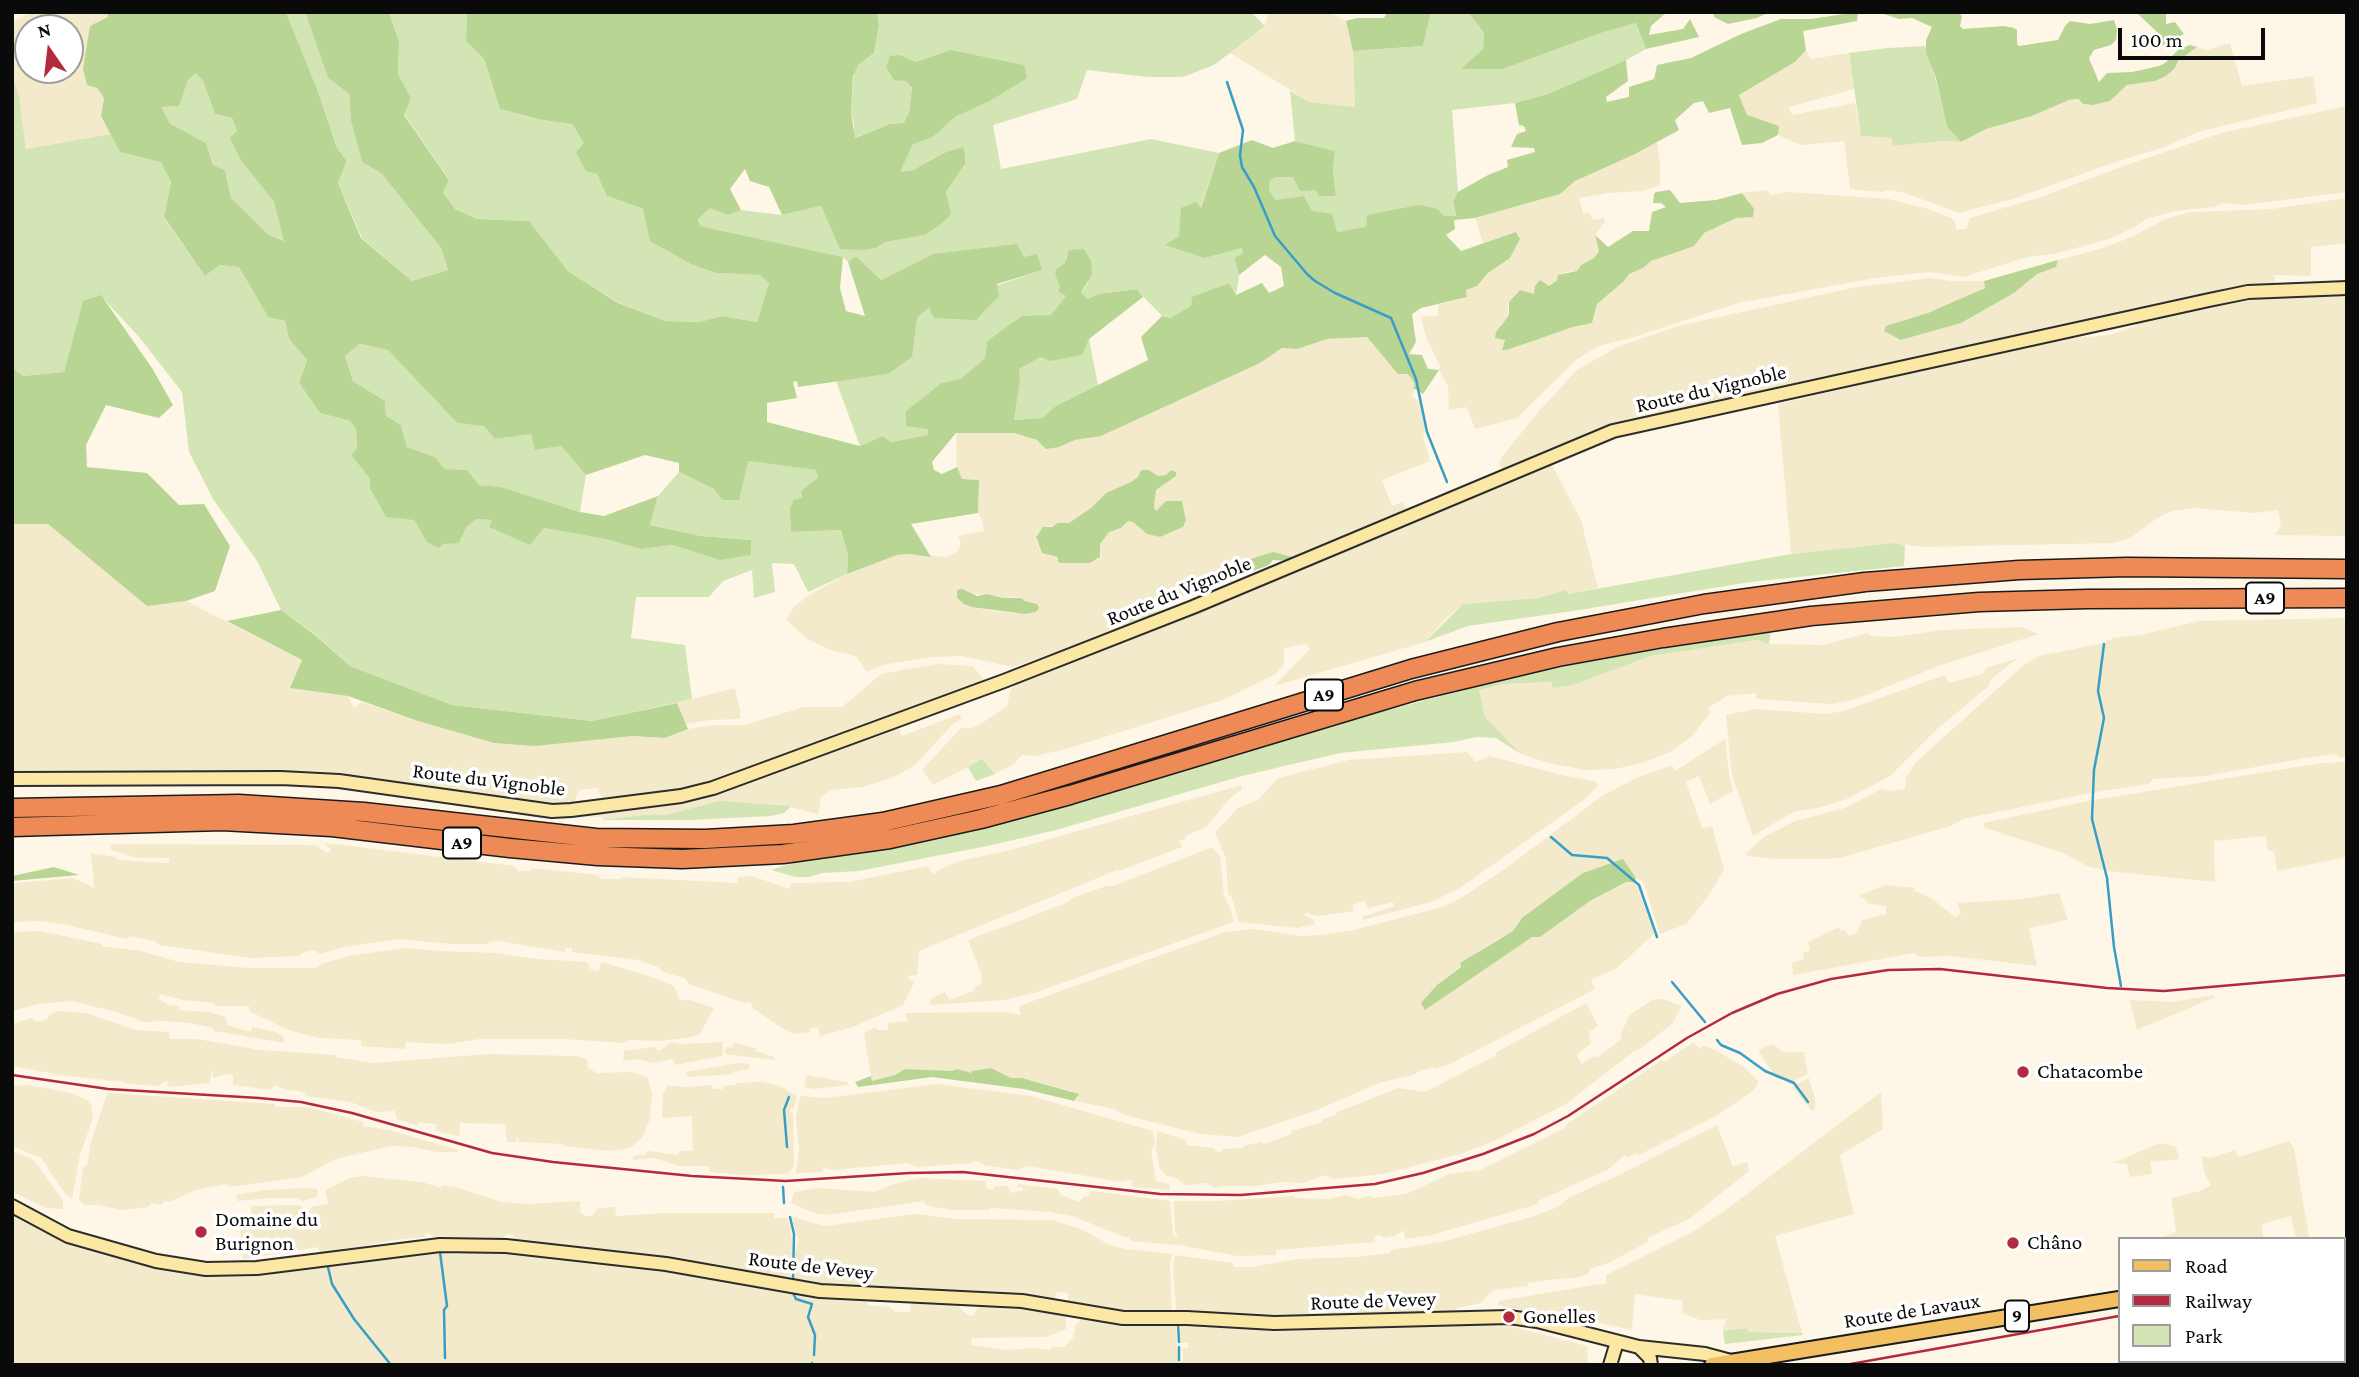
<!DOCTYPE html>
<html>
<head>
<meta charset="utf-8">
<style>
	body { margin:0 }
	#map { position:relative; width:2359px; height:1377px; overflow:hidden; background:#fef7e7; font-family:"Crimson Pro",serif }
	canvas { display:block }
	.frame { position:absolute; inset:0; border:14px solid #0a0a0a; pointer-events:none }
	.legend { position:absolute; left:2118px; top:1237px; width:228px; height:126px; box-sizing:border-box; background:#fff; border:2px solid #9d9d9d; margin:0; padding:9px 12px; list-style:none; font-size:21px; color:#0a0a0a }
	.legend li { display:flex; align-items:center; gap:14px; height:35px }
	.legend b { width:35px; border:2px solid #9d9d9d }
	.north { position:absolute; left:14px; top:14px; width:70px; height:70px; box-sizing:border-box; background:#fff; border:2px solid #9d9d9d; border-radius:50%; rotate:346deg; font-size:19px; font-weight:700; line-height:28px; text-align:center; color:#0a0a0a }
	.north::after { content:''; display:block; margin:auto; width:24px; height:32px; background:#b12a40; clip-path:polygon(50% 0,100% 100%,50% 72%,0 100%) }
	.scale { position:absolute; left:2118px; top:28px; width:147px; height:32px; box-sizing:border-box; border:4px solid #0a0a0a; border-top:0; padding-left:9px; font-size:21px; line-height:24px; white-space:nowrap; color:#0a0a0a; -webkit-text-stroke:5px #fff; paint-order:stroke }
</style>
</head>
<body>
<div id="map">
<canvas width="2359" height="1377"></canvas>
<div class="frame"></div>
<ul class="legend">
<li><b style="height:9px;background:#f2bf63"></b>Road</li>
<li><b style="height:9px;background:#b12a40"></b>Railway</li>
<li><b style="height:19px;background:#d3e5b4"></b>Park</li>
</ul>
<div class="north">N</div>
<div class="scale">100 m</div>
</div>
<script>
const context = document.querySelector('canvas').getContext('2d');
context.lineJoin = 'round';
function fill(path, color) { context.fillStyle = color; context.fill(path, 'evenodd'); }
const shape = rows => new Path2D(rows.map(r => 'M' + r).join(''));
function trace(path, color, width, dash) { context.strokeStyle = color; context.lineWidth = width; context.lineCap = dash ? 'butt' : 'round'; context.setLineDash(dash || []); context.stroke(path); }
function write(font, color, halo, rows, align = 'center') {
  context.font = font + ' "Crimson Pro",serif'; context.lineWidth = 7; context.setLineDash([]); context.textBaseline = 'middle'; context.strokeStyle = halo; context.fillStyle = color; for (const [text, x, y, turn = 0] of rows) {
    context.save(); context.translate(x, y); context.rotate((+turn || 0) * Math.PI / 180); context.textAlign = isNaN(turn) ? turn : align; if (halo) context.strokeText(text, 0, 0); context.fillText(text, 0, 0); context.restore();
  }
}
const farmland = shape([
	[32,12,62,12,69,15,70,12,107,12,108,17,97,88,104,98,101,116,111,134,26,149,19,95,12,75,12,22],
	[28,28,70,28,70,70,28,70],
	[1268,12,1329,12,1346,21,1353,51,1355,107,1310,102,1230,53,1265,26],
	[2230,43,2242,86,2313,76,2317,103,2198,132,2167,146,2104,166,2016,198,1959,213,1905,193,1891,190,1881,192,1850,189,1844,141,1801,145,1778,135,1778,126,1747,115,1739,95,1795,62,1806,50,1811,59,1849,53,1854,89,1789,107,1792,115,1855,103,1861,136,1891,138,1893,146,1943,141,1961,142,1986,129,2032,116,2069,100,2077,100,2083,104,2093,105,2110,101,2127,85,2155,81,2175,68,2178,61,2197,47,2206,50],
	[2347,106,2347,192,2243,205,2222,203,2215,207,2175,211,2146,219,2135,227,2109,239,2054,254,2027,257,1964,277,1929,272,1876,278,1738,303,1631,338,1598,346,1576,360,1517,418,1475,429,1467,407,1449,410,1448,386,1439,370,1440,366,1426,337,1422,321,1423,316,1438,316,1438,305,1467,297,1466,290,1477,286,1488,273,1510,258,1520,239,1516,232,1483,243,1475,218,1560,194,1575,181,1657,142,1660,162,1660,185,1644,191,1608,193,1579,198,1583,214,1590,212,1592,220,1604,218,1605,222,1595,235,1599,250,1594,258,1581,265,1577,271,1565,272,1549,286,1534,295,1520,290,1509,302,1507,308,1509,315,1500,325,1507,350,1573,327,1592,323,1597,304,1623,282,1628,274,1643,268,1651,261,1678,251,1704,233,1736,218,1749,201,1742,193,1768,190,1770,195,1789,192,1889,199,1928,209,1951,218,1955,222,1956,229,1966,229,1970,218,2041,197,2126,165,2221,133],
	[2347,198,2347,243,2311,247,2311,276,2274,275,2276,287,1939,356,1546,454,1581,520,1598,588,1568,594,1566,591,1539,598,1463,604,1446,618,1425,642,1274,686,1310,649,1307,644,1284,648,1284,664,1276,674,1223,700,1066,749,1036,756,1022,755,1014,764,995,774,982,760,933,785,922,770,959,730,964,727,970,729,982,723,1007,706,1010,691,1019,681,1268,581,1485,490,1504,470,1499,465,1501,458,1539,411,1577,370,1619,346,1682,325,1857,287,1930,278,1951,281,1984,281,1985,287,1956,302,1913,319,1886,326,1885,331,1902,340,1961,323,2014,293,2037,274,2056,267,2058,260,2103,248,2134,236,2165,219,2190,212,2272,209],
	[2271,293,2347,293,2347,536,2275,535,2281,525,2278,510,2255,513,2194,508,2172,511,2156,519,2130,538,2114,543,1923,547,1894,543,1791,554,1778,404,2052,340,2110,335,2135,326,2142,318],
	[1367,337,1398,374,1408,374,1415,384,1412,396,1421,404,1425,431,1423,436,1430,461,1382,480,1392,506,1403,502,1408,512,1297,558,1285,554,1245,561,1219,585,1147,607,1138,607,1126,628,1013,667,962,656,932,657,882,665,867,672,856,656,831,650,809,640,786,620,793,608,806,597,847,574,897,555,910,554,946,557,958,551,961,543,958,536,984,531,983,522,978,513,979,480,962,479,957,467,956,433,1014,433,1059,447,1075,440,1101,436,1260,363,1282,348,1297,349,1327,339],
	[1141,470,1149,470,1158,476,1166,475,1171,470,1176,476,1156,490,1154,507,1156,511,1169,501,1175,502,1185,510,1186,520,1183,527,1160,537,1147,534,1133,522,1128,521,1121,528,1110,531,1104,537,1099,546,1101,555,1100,558,1090,563,1060,563,1058,562,1058,557,1042,553,1036,541,1037,534,1044,527,1067,524,1088,511,1106,493,1131,482,1138,477],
	[971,594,987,594,1003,598,1019,597,1025,601,1037,604,1039,608,1036,612,1027,614,992,611,967,606,957,598],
	[12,524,48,524,147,605,186,601,302,660,291,688,348,696,354,708,361,702,415,720,587,740,633,736,665,738,688,729,714,725,744,725,804,707,842,707,881,674,907,669,940,664,973,666,985,681,721,782,682,790,604,801,597,788,579,790,573,806,544,806,391,781,335,775,12,772],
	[2347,618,2347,757,2339,757,2336,754,2305,758,2206,776,2153,779,2148,784,2090,793,1963,819,1951,826,1843,857,1827,859,1776,859,1748,856,1745,854,1764,837,1795,821,1845,808,1881,789,1891,791,1905,789,1906,778,1916,762,2025,664,2039,656,2104,643,2113,638,2145,634,2199,621],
	[2022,627,2039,634,1941,665,1857,699,1832,704,1756,699,1756,693,1727,696,1708,708,1710,713,1693,735,1672,751,1646,762,1615,769,1585,770,1548,763,1521,754,1485,717,1479,690,1502,684,1551,682,1553,688,1573,685,1651,656,1756,640,1769,644,1823,645,1868,633,1871,636,1895,637,1942,630],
	[2018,658,1991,679,1989,686,1936,730,1890,776,1847,799,1822,807,1793,812,1753,836,1732,775,1726,715,1755,709,1826,714,1843,711,1945,675,1949,683,1983,674,1986,668],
	[735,688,740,710,740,719,712,720,686,724,677,703],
	[960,714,962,718,953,724,915,765,892,778,862,787,831,790,821,797,818,814,782,805,720,802,666,815,644,815,603,820,602,817,562,816,623,812,703,797,898,727,902,736],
	[1725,739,1729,775,1733,791,1710,804,1699,776,1686,782,1702,828,1712,826,1724,870,1707,898,1686,924,1660,934,1643,881,1636,878,1623,860,1522,918,1513,931,1483,948,1437,985,1532,937,1540,937,1590,901,1626,882,1634,882,1638,888,1654,934,1617,968,1591,980,1595,989,1450,1064,1434,1069,1432,1067,1426,1070,1424,1069,1413,1075,1379,1083,1317,1110,1238,1137,1200,1134,1124,1115,1114,1109,1075,1101,1078,1094,1071,1091,1022,1078,1011,1078,991,1068,972,1071,972,1073,957,1069,952,1071,905,1069,895,1075,872,1082,864,1033,876,1027,877,1030,888,1030,888,1023,907,1021,906,1013,1004,1012,1021,1015,1019,1006,1225,932,1254,929,1301,936,1321,935,1354,930,1442,907,1461,898,1506,868,1602,796,1636,778,1672,765,1675,771],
	[1467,752,1476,762,1489,756,1566,776,1595,781,1598,786,1585,799,1460,888,1431,902,1363,920,1362,917,1394,906,1393,902,1368,908,1365,901,1352,905,1354,911,1318,916,1305,913,1305,916,1312,919,1315,924,1297,928,1239,922,1231,895,1228,895,1226,859,1215,832,1238,808,1258,800,1278,778,1349,760],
	[2347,762,2347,857,2277,871,2274,851,2268,851,2266,836,2214,841,2215,882,2108,871,2087,866,2063,853,1985,828,1983,823,2088,801,2321,763],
	[1242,785,1241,790,1230,798,1206,827,1185,836,1185,839,1179,841,1182,847,1119,871,1117,870,919,951,917,975,908,976,909,980,915,981,903,1005,853,1027,820,1036,818,1027,810,1029,809,1032,794,1034,777,1025,753,1008,750,1002,744,1003,689,984,684,978,663,972,658,967,639,960,572,952,572,948,566,948,565,952,498,941,489,942,488,944,452,944,398,939,345,947,320,954,314,950,304,952,299,956,250,958,159,945,154,941,129,936,127,939,67,925,40,921,12,922,12,898,15,883,73,878,94,888,91,853,116,857,118,860,169,863,169,858,138,858,111,850,111,844,315,845,327,853,332,849,327,847,326,843,514,866,518,871,530,871,531,868,599,875,600,879,621,879,621,877,737,883,738,877,752,876,790,889,791,883,849,882,928,866,933,875,940,869,959,861,1010,850],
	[1212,847,1220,856,1224,896,1229,905,1234,922,1034,993,1005,1000,931,1005,930,999,945,992,949,1000,974,991,973,988,982,983,980,977,982,976,968,940,1064,904,1074,897,1106,886,1113,886],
	[1885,885,1915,888,1915,891,1931,898,1955,917,1961,913,1957,903,2022,899,2059,893,2068,920,2029,928,2037,966,1950,956,1920,957,1914,953,1793,975,1792,963,1804,959,1803,953,1810,950,1808,942,1839,927,1840,931,1845,930,1848,936,1857,933,1862,920,1886,914,1886,906,1866,903,1865,899,1859,896],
	[40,931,102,944,102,946,141,951,179,962,249,968,316,968,324,963,353,955,406,948,440,951,497,953,537,959,587,962,590,969,599,971,601,962,646,975,674,986,679,999,685,1001,686,999,714,1008,699,1035,685,1038,659,1041,629,1040,623,1043,564,1039,480,1039,447,1044,406,1042,405,1049,361,1046,361,1040,319,1038,288,1030,249,1011,249,1006,215,1006,215,1003,182,1000,160,994,158,998,168,1005,179,1006,179,1010,209,1012,226,1017,227,1025,251,1032,252,1027,276,1032,284,1037,284,1043,214,1031,214,1028,189,1023,164,1021,144,1022,116,1012,72,1001,38,1004,12,1011,12,932],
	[2214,995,2215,997,2137,1030,2130,1000,2173,1002],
	[1663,999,1682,1006,1672,1024,1637,1051,1634,1051,1566,1104,1496,1140,1460,1154,1383,1174,1334,1179,1326,1175,1303,1183,1282,1182,1255,1186,1225,1186,1214,1188,1207,1183,1185,1185,1174,1177,1166,1176,1160,1169,1156,1150,1157,1131,1186,1140,1186,1145,1214,1148,1215,1151,1221,1152,1224,1149,1243,1148,1243,1146,1260,1142,1264,1144,1291,1134,1291,1131,1322,1122,1323,1119,1336,1115,1337,1112,1398,1088,1425,1092,1495,1056,1497,1052,1586,1003,1598,1026,1589,1032,1591,1044,1577,1054,1581,1064,1594,1056,1598,1057,1622,1039,1620,1035,1630,1015,1652,1000],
	[60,1011,86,1013,136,1030,169,1032,170,1039,197,1039,260,1050,336,1055,336,1057,372,1063,489,1054,576,1056,587,1059,588,1068,597,1073,632,1072,648,1078,652,1094,650,1119,642,1138,630,1148,610,1151,564,1146,563,1144,519,1142,518,1135,516,1142,507,1142,505,1124,460,1123,459,1136,435,1131,436,1124,418,1122,418,1126,396,1119,395,1111,376,1112,350,1102,306,1096,303,1092,284,1089,274,1085,272,1090,233,1085,233,1075,226,1074,213,1078,213,1072,211,1071,210,1083,168,1087,167,1081,157,1086,130,1084,114,1080,113,1081,61,1075,12,1066,12,1024,31,1018,37,1022,45,1020,52,1013],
	[671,1042,682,1044,723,1042,722,1056,675,1065,673,1059,653,1063,638,1059,623,1061,624,1051,654,1047,659,1051],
	[1694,1042,1699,1049,1703,1046,1711,1048,1743,1066,1759,1082,1754,1090,1718,1115,1639,1155,1635,1153,1628,1158,1625,1155,1607,1170,1538,1201,1538,1204,1432,1235,1405,1239,1404,1230,1395,1236,1384,1238,1380,1235,1374,1236,1375,1242,1276,1250,1276,1255,1237,1256,1178,1245,1130,1241,1129,1237,1124,1237,1072,1216,1050,1212,991,1208,990,1210,951,1210,925,1205,924,1201,826,1215,814,1213,791,1203,794,1192,817,1188,875,1192,894,1184,920,1178,986,1181,987,1189,993,1189,995,1186,1008,1186,1010,1193,1025,1190,1022,1187,1017,1187,1018,1184,1058,1189,1061,1195,1079,1202,1083,1197,1090,1195,1091,1191,1170,1201,1173,1234,1174,1237,1178,1237,1175,1231,1174,1201,1218,1201,1294,1196,1295,1198,1329,1199,1347,1195,1357,1199,1369,1196,1374,1198,1406,1194,1449,1174,1480,1170,1565,1128,1567,1124,1662,1060,1664,1062],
	[734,1043,756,1048,755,1051,775,1057,775,1060,725,1054,726,1047,732,1048],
	[1773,1044,1784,1052,1804,1052,1808,1074,1790,1083,1784,1078,1776,1078,1758,1050],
	[738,1063,749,1064,749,1069,733,1072,733,1074,688,1077,686,1072],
	[807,1075,847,1082,849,1085,814,1089,804,1087],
	[1809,1078,1815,1099,1815,1108,1812,1111,1792,1087],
	[12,1081,14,1086,28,1085,67,1092,87,1100,91,1105,93,1118,80,1155,72,1198,66,1195,41,1158,12,1146],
	[762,1082,780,1086,797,1096,794,1109,791,1108,790,1112,793,1113,794,1163,793,1168,787,1174,743,1175,710,1172,709,1166,678,1166,654,1158,633,1160,633,1156,645,1155,648,1151,678,1155,680,1151,693,1151,692,1116,662,1118,663,1093,668,1085,687,1087,712,1085,713,1089,723,1089,724,1086,736,1085,736,1083],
	[937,1084,1031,1096,1153,1131,1155,1144,1151,1151,1156,1181,1169,1184,1170,1190,1132,1187,1133,1181,1129,1180,1122,1182,1027,1166,1017,1170,984,1165,976,1161,972,1163,917,1167,908,1163,833,1170,823,1167,823,1172,796,1173,799,1150,796,1118,800,1096,825,1098],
	[1881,1092,1883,1129,1840,1155,1854,1214,1775,1236,1802,1333,1748,1332,1747,1328,1723,1331,1726,1319,1700,1320,1682,1313,1683,1301,1635,1294,1632,1330,1591,1321,1582,1323,1498,1305,1499,1301,1606,1283,1606,1275,1696,1230,1723,1212],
	[109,1093,275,1104,275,1107,308,1107,363,1122,363,1126,390,1130,458,1150,457,1152,437,1152,413,1147,391,1146,336,1159,302,1177,229,1187,228,1184,211,1187,196,1190,169,1202,163,1201,163,1205,151,1203,149,1207,122,1210,98,1205,85,1205,79,1200,83,1167,87,1166,91,1142,107,1094],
	[1717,1125,1733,1167,1747,1162,1749,1171,1689,1219,1647,1238,1648,1242,1608,1263,1590,1269,1588,1274,1580,1277,1549,1280,1528,1283,1528,1286,1495,1290,1488,1295,1481,1303,1457,1308,1455,1311,1287,1318,1204,1313,1203,1311,1177,1313,1176,1310,1173,1270,1175,1255,1233,1263,1233,1267,1251,1267,1298,1259,1357,1257,1390,1253,1391,1250,1445,1241,1531,1217,1558,1207,1567,1199,1604,1181,1605,1182],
	[2289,1141,2294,1148,2309,1237,2296,1238,2291,1216,2262,1224,2263,1239,2158,1239,2176,1232,2171,1198,2200,1191,2211,1185,2205,1174,2201,1156,2210,1158,2235,1150,2239,1157],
	[2160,1143,2176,1147,2179,1159,2150,1162,2152,1174,2130,1177,2127,1164,2113,1163],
	[12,1151,31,1158,37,1164,63,1201,63,1209,46,1208,12,1192],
	[362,1176,422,1182,441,1188,442,1185,455,1187,501,1202,528,1204,580,1201,580,1212,586,1216,592,1216,597,1209,612,1207,615,1207,616,1216,665,1213,774,1213,774,1218,788,1218,792,1239,791,1280,679,1260,679,1258,668,1257,667,1259,514,1241,514,1235,507,1234,503,1239,453,1238,437,1240,429,1233,425,1234,425,1237,394,1240,320,1254,318,1247,243,1259,239,1216,251,1214,251,1206,294,1205,301,1206,305,1211,310,1211,311,1207,328,1204,325,1190,350,1178],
	[305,1188,317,1189,318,1197,302,1201,296,1198,271,1198,237,1201,236,1195,263,1190],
	[12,1213,66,1243,147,1266,222,1277,246,1277,437,1252,489,1252,559,1257,642,1267,822,1297,867,1299,867,1305,890,1307,895,1312,910,1312,911,1301,957,1304,967,1315,973,1316,979,1305,1022,1307,1063,1315,1066,1317,1066,1329,1046,1337,972,1338,971,1345,1005,1350,1034,1348,1051,1350,1051,1347,1064,1347,1073,1338,1076,1324,1082,1319,1130,1324,1176,1324,1178,1361,1181,1362,1183,1360,1182,1348,1188,1348,1188,1343,1180,1343,1180,1324,1202,1324,1204,1328,1207,1328,1208,1324,1268,1329,1498,1323,1587,1346,1588,1364,12,1365],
	[916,1214,955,1219,1052,1220,1081,1229,1110,1245,1126,1249,1172,1254,1170,1263,1172,1312,1109,1311,1068,1303,1068,1293,1056,1292,1055,1298,999,1292,822,1285,795,1282,794,1259,798,1240,792,1217,825,1226]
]);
const green = shape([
	[286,12,307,12,328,78,349,94,351,121,362,162,382,174,441,248,448,270,412,281,362,238,338,183,347,161,337,148,317,89],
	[389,12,467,12,466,41,484,59,500,109,542,120,572,124,584,143,607,196,643,209,716,273,761,275,769,283,757,322,722,316,699,322,666,321,619,303,568,271,529,221,477,219,455,209,443,192,449,179,404,114,411,98,398,74,399,42],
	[877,12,1251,12,1265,26,1214,65,1183,77,1147,77,1087,70,1077,99,993,125,1001,169,1151,139,1219,153,1200,209,1205,258,1242,248,1243,253,1234,258,1239,275,1236,295,1229,283,1193,297,1191,306,1170,318,1162,316,1136,289,1098,294,1088,299,1081,292,1088,283,1067,255,1065,263,1056,269,1055,274,1067,296,1051,315,1022,317,987,341,985,358,961,380,942,383,928,429,929,435,891,442,883,436,860,446,836,381,888,374,916,317,930,308,1042,270,1024,258,933,254,881,280,856,256,848,262,843,257,700,226,698,219,710,207,728,215,741,210,782,215,821,206,840,248,876,248,886,242,925,235,939,226,950,214,946,192,965,164,946,152,913,170,900,172,913,143,933,137,955,117,988,102,950,50,916,62,900,55,906,81,912,88,909,112,904,123,890,124,854,138,854,124,851,113,854,71,858,65,874,53,879,25],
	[1431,12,1468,12,1484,33,1483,50,1462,68,1503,69,1601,33,1636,23,1646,49,1626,60,1548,94,1515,103,1452,110,1458,192,1453,201,1456,216,1337,232,1312,211,1276,200,1269,190,1270,180,1277,177,1293,177,1317,190,1336,196,1333,172,1335,151,1295,141,1290,91,1310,102,1355,107,1353,51,1423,46],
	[1925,46,1937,84,1947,127,1961,142,1943,141,1893,146,1891,138,1861,136,1849,53,1888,48],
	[194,72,203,81,215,114,232,118,237,131,242,162,274,202,285,241,269,235,231,198,225,170,213,165,206,143,170,125,160,107,179,106,188,80],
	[12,75,19,95,26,149,111,134,120,152,161,161,171,182,164,218,205,276,220,265,239,267,268,317,285,321,289,339,307,360,299,383,320,413,350,421,356,429,357,448,351,455,370,479,370,488,414,520,428,542,459,543,466,528,476,519,492,520,490,527,544,528,605,539,641,549,673,545,719,560,751,540,701,536,650,525,658,496,679,472,714,489,722,500,748,461,817,470,818,477,801,491,802,498,791,532,841,530,848,555,847,574,808,592,794,564,772,563,775,592,754,598,752,570,723,581,709,597,636,597,631,638,685,645,692,699,593,721,452,705,350,666,316,635,281,610,257,561,213,499,189,452,182,392,139,337,101,296,83,302,64,372,23,376,12,367],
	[1089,339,1098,385,1056,406,1042,418,1013,420,1020,379,1019,369,1041,357],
	[360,344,388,350,457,423,484,425,496,439,532,433,535,450,561,446,586,475,580,512,501,487,479,485,467,470,445,469,435,457,407,447,401,425,386,416,385,401,353,381,345,356],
	[1894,543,1905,545,1904,566,1750,582,1573,611,1468,626,1425,642,1463,604,1539,598,1566,590,1568,594,1791,554],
	[1182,604,1187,606,1126,628,1122,617,1138,607,1147,607,1156,612],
	[1771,631,1769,644,1756,640,1651,656,1573,685,1553,688,1551,682,1503,684,1479,690,1485,717,1521,754,1496,738,1476,737,1454,742,1340,753,1242,776,1056,830,992,845,859,871,822,873,809,877,796,877,771,870,796,862,899,846,995,826,1332,725,1475,687,1589,661],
	[982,759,995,774,976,781,968,767],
	[720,801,791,806,784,813,771,816,689,820,603,820,644,815,666,815],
	[1747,1328,1748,1332,1802,1333,1803,1335,1725,1344,1723,1331]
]);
const forest = shape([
	[107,12,286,12,317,89,337,148,347,161,338,183,361,238,412,281,448,270,441,248,382,174,362,162,351,121,349,94,328,78,306,14,389,12,399,42,398,74,411,98,404,115,449,180,443,192,455,209,477,219,529,221,568,271,618,303,666,321,699,322,722,316,757,322,769,283,760,275,716,273,691,264,650,241,643,209,607,196,597,174,586,171,576,152,584,143,572,124,542,120,500,109,484,59,466,41,467,12,877,12,879,25,874,53,858,65,853,76,851,113,855,138,890,124,904,123,909,112,912,88,906,81,894,80,886,67,890,56,900,55,916,62,950,50,1024,65,1027,78,988,102,955,117,933,137,913,144,900,172,913,170,946,152,963,147,965,156,965,164,946,192,951,214,939,226,925,235,886,242,876,248,862,250,840,249,821,206,782,215,769,187,750,181,745,169,730,189,741,210,728,215,710,208,698,219,700,226,843,257,840,288,846,311,865,316,848,262,856,256,881,280,933,254,1017,244,1024,257,1037,254,1042,270,997,284,999,296,976,320,934,318,929,308,917,317,912,357,888,374,798,387,797,381,793,382,797,398,767,403,767,422,860,446,883,436,891,442,928,435,928,429,906,426,906,411,942,383,961,379,985,358,987,341,1022,316,1051,315,1066,296,1058,291,1060,287,1055,274,1056,269,1065,263,1069,250,1084,249,1091,261,1092,275,1081,292,1088,299,1098,294,1137,289,1143,297,1089,339,1082,355,1050,361,1041,357,1019,369,1020,379,1014,420,1042,418,1056,406,1148,360,1141,337,1162,316,1170,318,1191,306,1192,297,1229,283,1236,295,1262,283,1269,293,1284,286,1281,267,1265,255,1239,275,1234,258,1243,253,1242,248,1205,258,1165,245,1179,236,1181,208,1196,202,1201,208,1219,153,1252,140,1273,148,1295,141,1335,151,1333,172,1336,196,1319,196,1316,190,1300,191,1293,177,1277,177,1270,180,1269,190,1276,200,1304,196,1312,211,1332,214,1337,232,1366,227,1367,215,1419,205,1438,209,1443,216,1456,216,1453,201,1458,192,1488,175,1508,167,1507,160,1535,152,1534,148,1511,147,1517,134,1526,131,1524,126,1519,125,1515,103,1548,94,1626,60,1628,81,1606,97,1607,102,1629,97,1629,87,1654,79,1657,65,1691,58,1741,34,1781,19,1811,19,1858,12,1857,21,1803,31,1806,50,1795,62,1739,95,1747,115,1779,126,1778,135,1762,143,1742,145,1730,108,1709,113,1703,101,1694,103,1675,120,1679,130,1635,154,1575,181,1560,194,1475,218,1454,220,1455,229,1446,235,1461,251,1516,232,1520,239,1510,258,1488,273,1477,286,1466,290,1467,297,1421,308,1412,314,1416,342,1409,354,1422,355,1428,369,1439,370,1423,394,1413,388,1415,384,1408,374,1398,374,1367,337,1327,339,1297,349,1282,348,1260,363,1101,436,1075,440,1059,447,1046,449,1037,440,1014,433,956,433,932,462,934,470,942,474,957,467,962,479,979,480,978,513,911,524,931,557,910,554,897,555,847,574,848,555,841,530,791,532,790,508,794,500,802,498,801,491,818,477,816,470,748,461,739,500,722,500,714,489,679,472,679,463,645,455,586,475,561,446,535,450,531,434,495,439,484,426,457,423,388,350,360,344,345,356,353,381,385,401,386,416,401,425,407,447,435,457,445,469,467,470,479,485,501,487,580,512,604,516,658,496,650,525,701,536,751,540,751,555,719,560,673,545,641,549,605,539,544,528,530,545,489,527,492,520,476,519,466,528,459,543,443,544,439,548,427,542,414,520,386,517,370,488,370,479,351,455,357,448,356,429,350,421,320,413,299,383,307,360,289,339,285,321,268,317,239,267,220,265,205,276,164,217,171,182,161,162,120,152,101,116,104,98,97,88,87,85,83,69,90,26,108,17],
	[195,73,203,81,215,114,232,118,237,131,230,138,242,162,274,202,284,241,269,235,231,198,225,170,213,165,206,143,170,124,161,107,179,106,188,80],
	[1387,12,1431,12,1423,46,1353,51,1346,21,1357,18,1384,18],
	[1468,12,1667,12,1651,26,1649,35,1683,29,1690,19,1699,37,1646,49,1636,23,1601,33,1503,69,1461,69,1483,49,1484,33],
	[1713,12,1770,12,1757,18,1728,24,1714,17],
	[1878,12,1958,12,1962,16,1960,26,1963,29,2004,26,2014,28,2017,30,2017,44,2019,46,2058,40,2065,26,2070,21,2090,24,2114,20,2117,30,2116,40,2111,45,2094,50,2089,58,2099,82,2107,73,2132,72,2159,66,2165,63,2179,49,2190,45,2197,47,2178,61,2175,68,2166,76,2155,81,2127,85,2110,101,2093,105,2083,104,2078,99,2069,100,2032,116,1986,129,1961,142,1947,127,1936,78,1926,53,1926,40,1932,27,1912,18,1899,19],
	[2139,12,2166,12,2166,24,2175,22,2184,34,2161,46,2157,32,2138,14],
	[1670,190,1680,203,1716,200,1742,193,1754,209,1753,217,1736,218,1704,233,1694,246,1651,261,1643,268,1629,274,1623,282,1597,304,1592,323,1573,327,1507,350,1502,350,1505,340,1495,338,1496,332,1509,315,1509,302,1520,290,1534,294,1535,286,1540,280,1549,286,1557,280,1558,275,1577,271,1581,265,1594,258,1599,251,1595,235,1608,247,1633,231,1649,231,1652,212,1666,207,1661,203,1653,203,1654,194,1656,192],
	[2058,260,2056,267,2037,274,2014,293,1961,323,1901,340,1884,331,1886,326,1928,313,1985,288,1984,281],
	[101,295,152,368,173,405,159,418,106,405,86,445,87,467,147,473,179,505,204,504,230,546,215,591,186,601,147,606,48,524,12,524,12,367,23,376,64,372,83,301],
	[1141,470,1149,470,1158,476,1166,475,1171,470,1176,472,1176,476,1156,490,1154,507,1156,511,1166,501,1182,501,1186,520,1183,527,1160,537,1147,534,1133,522,1128,521,1121,528,1109,532,1100,544,1100,557,1090,563,1060,563,1058,562,1058,557,1042,553,1036,537,1043,527,1052,527,1058,523,1069,523,1091,508,1106,493,1131,482,1138,477],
	[1273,552,1297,558,1291,561,1273,560,1269,565,1243,575,1236,571,1245,561],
	[962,589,977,596,987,594,1003,598,1021,598,1025,601,1037,604,1039,608,1036,612,1025,614,971,607,964,604,957,598,957,590],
	[281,610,315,635,350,666,452,705,592,721,677,703,688,729,665,738,633,736,534,746,494,743,415,720,348,696,290,688,302,660,227,621],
	[1623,859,1636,878,1634,882,1626,882,1590,901,1540,937,1532,937,1425,1010,1421,1003,1437,985,1461,967,1460,963,1513,931,1522,918,1583,873],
	[54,867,79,875,12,881,12,876],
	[991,1068,1011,1078,1022,1078,1079,1094,1074,1101,1024,1089,932,1077,858,1087,855,1082,871,1076,872,1081,895,1075,905,1069,952,1071,957,1069,972,1073,972,1071]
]);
const stream = shape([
	[1227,82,1243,130,1240,155,1242,167,1254,187,1275,236,1307,274,1315,281,1335,293,1391,318,1416,379,1427,432,1447,482],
	[2104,644,2098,691,2104,718,2094,770,2092,819,2107,878,2114,947,2121,986],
	[1551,837,1572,855,1607,858,1639,885,1657,937],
	[1672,982,1705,1022],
	[1717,1040,1721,1045,1740,1053,1765,1071,1794,1083,1808,1102],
	[787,1147,784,1110,789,1097],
	[783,1187,784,1203],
	[790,1217,794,1234,793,1281],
	[440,1252,447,1306,444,1310,445,1358],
	[328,1267,332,1284,354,1319,391,1365],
	[793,1293,796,1299,812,1304,808,1317,815,1335,814,1355],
	[1178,1324,1179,1342],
	[1179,1347,1179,1360],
	[812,1365,812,1363]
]);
const secondary = shape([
	[12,779,281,778,339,781,552,811,571,810,681,796,713,788,1004,681,1193,607,1613,431,2209,300,2248,292,2347,288],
	[12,1206,68,1236,156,1261,206,1269,257,1268,440,1245,506,1246,666,1264,820,1291,1022,1301,1123,1318,1187,1318,1274,1323,1509,1317,1537,1321,1639,1347,1705,1354,1731,1361],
	[1639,1347,1650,1358,1651,1365],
	[1610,1365,1617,1342]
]);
const primary = shape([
	[2343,1258,2347,1257],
	[1712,1365,2119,1299]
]);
const highway = shape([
	[12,808,239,804,364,812,596,838,705,839,794,834,883,822,1001,795,1411,669,1558,632,1704,604,1865,582,2019,570,2127,567,2347,569],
	[12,827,222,821,332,827,510,848,598,856,682,859,783,854,890,839,981,819,1070,795,1415,691,1558,657,1663,638,1811,616,1979,602,2087,599,2347,598]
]);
const rail = shape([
	[12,1075,108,1089,259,1098,301,1102,352,1113,492,1153,553,1162,692,1176,786,1181,909,1173,963,1172,1160,1194,1241,1195,1375,1184,1423,1173,1483,1154,1534,1134,1568,1116,1687,1038,1732,1013,1777,994,1831,979,1888,970,1940,969,2107,988,2164,991,2347,975],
	[2343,1295,2347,1295],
	[1845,1365,2119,1316]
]);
const markers = [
	[2023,1072,7,"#b12a40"],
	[201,1232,7,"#b12a40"],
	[2013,1243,7,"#b12a40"],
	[1509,1317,7,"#b12a40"]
];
const shields = [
	[2265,598,38],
	[1324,695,38],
	[462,843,38],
	[2017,1316,24]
];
const shieldNames = [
	["A9",2265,598],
	["A9",1324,695],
	["A9",462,843],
	["9",2017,1316]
];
const streetNames = [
	["Route du Vignoble",1711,389,-13],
	["Route du Vignoble",1179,591,-22],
	["Route du Vignoble",489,780,7],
	["Route de Vevey",811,1266,7],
	["Route de Vevey",1373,1301,-2],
	["Route de Lavaux",1912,1311,-9]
];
const poiNames = [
	["Chatacombe",2037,1072],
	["Domaine du",215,1220],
	["Burignon",215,1244],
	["Châno",2027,1243],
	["Gonelles",1523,1317]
];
fill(farmland, '#f2eaca');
fill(green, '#d3e5b4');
fill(forest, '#b9d594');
trace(stream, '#399ec6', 2.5);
trace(secondary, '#2c2c2c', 16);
trace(primary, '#1b1b1b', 18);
trace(highway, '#1b1b1b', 21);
trace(secondary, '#fbe8a5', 12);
trace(primary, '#f2bf63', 14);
trace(highway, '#ed8a56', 18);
trace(rail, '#b12a40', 2.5);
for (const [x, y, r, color] of markers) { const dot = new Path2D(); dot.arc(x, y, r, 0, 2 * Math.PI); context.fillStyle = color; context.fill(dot); trace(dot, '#fff', 2.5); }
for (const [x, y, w] of shields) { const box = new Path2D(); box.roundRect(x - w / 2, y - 15.5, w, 31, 5); context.fillStyle = '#fff'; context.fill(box); trace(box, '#0a0a0a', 2); }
write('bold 19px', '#0a0a0a', null, shieldNames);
write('21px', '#0a0a0a', '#fff', streetNames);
write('21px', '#0a0a0a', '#fff', poiNames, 'left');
</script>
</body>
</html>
